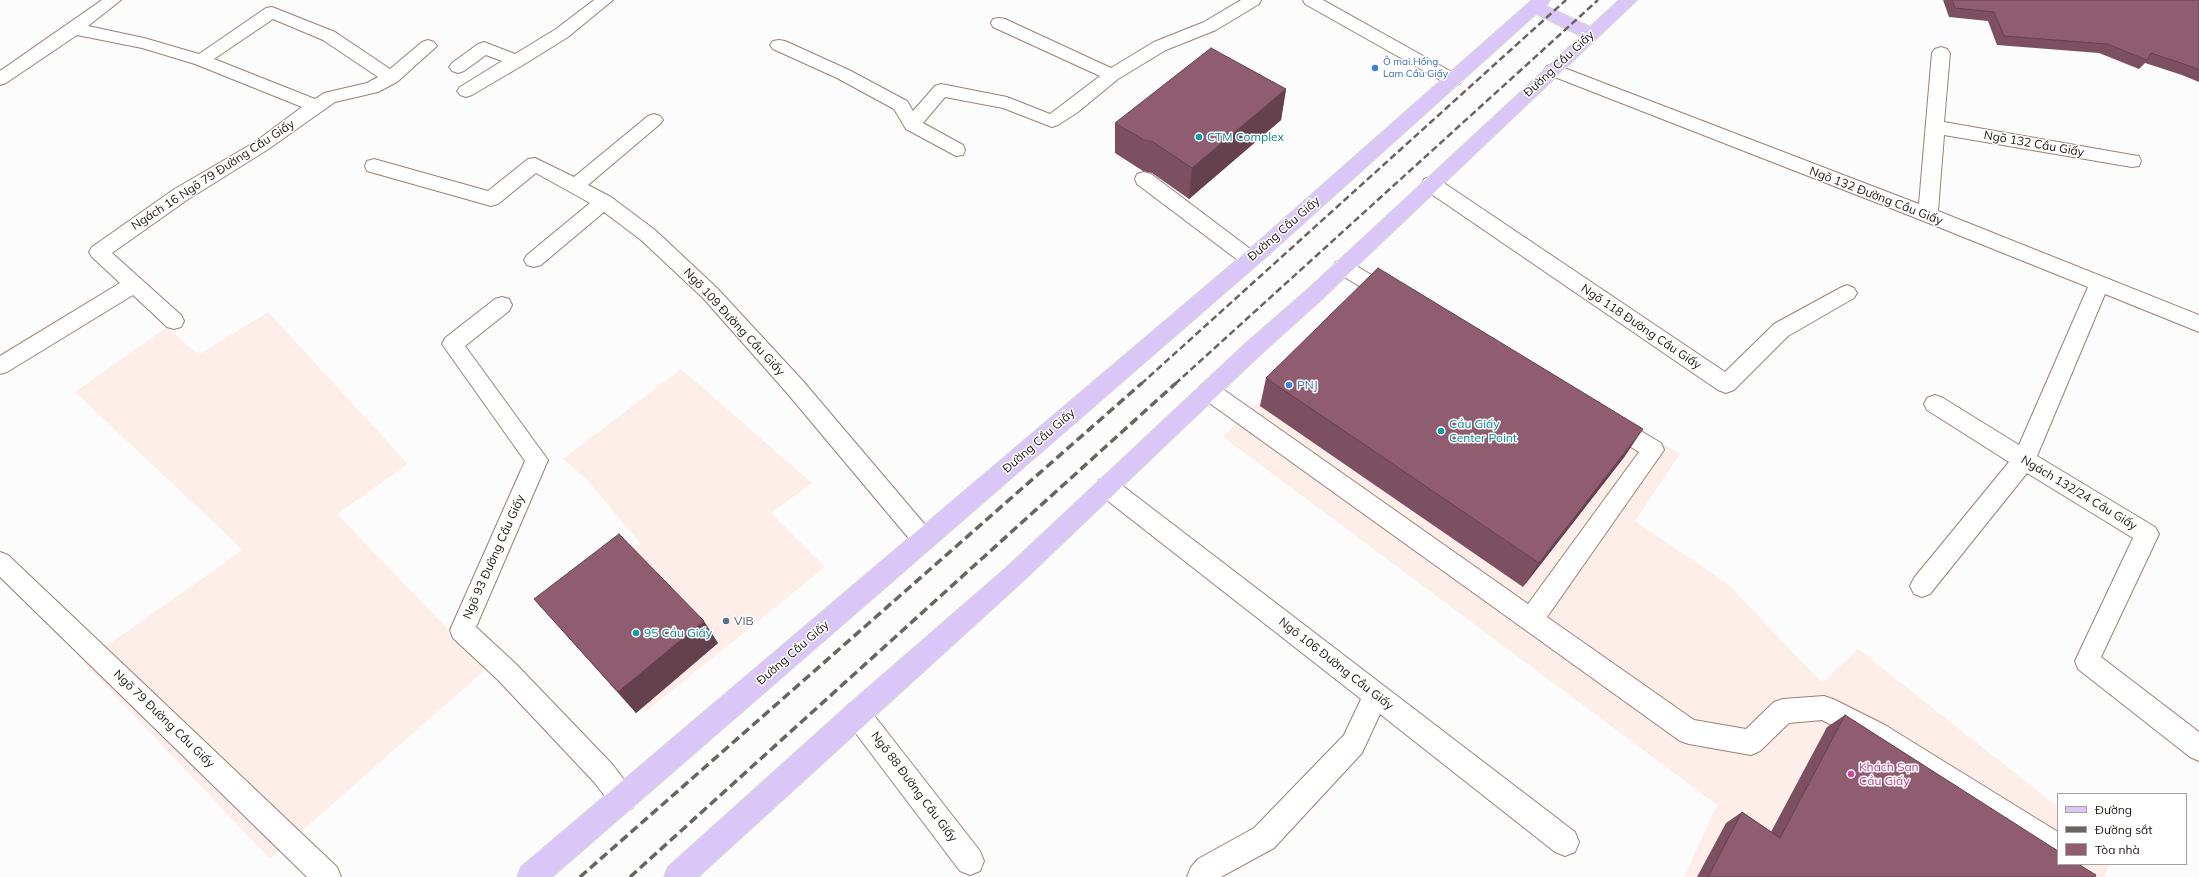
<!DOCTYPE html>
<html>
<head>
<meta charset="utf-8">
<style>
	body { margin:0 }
	#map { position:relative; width:2199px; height:877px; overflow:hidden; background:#fcfcfc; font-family:Mulish,sans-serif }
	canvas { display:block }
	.legend { position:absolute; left:2057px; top:793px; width:130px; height:72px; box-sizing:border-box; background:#fff; border:1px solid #a5a19f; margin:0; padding:5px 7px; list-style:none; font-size:12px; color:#1f140f }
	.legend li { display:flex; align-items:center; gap:8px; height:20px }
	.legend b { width:20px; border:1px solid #a5a19f }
</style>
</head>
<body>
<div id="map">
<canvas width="2199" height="877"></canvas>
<ul class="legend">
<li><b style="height:5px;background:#dac7f7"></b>Đường</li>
<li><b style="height:5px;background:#6b6360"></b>Đường sắt</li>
<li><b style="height:11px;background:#905d70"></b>Tòa nhà</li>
</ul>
</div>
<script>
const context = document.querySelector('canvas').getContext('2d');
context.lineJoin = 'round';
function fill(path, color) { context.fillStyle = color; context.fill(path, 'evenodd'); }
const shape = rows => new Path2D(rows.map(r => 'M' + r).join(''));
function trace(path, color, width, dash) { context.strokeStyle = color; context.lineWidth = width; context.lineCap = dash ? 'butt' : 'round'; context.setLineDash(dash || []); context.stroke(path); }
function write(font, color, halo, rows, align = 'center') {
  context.font = font + ' Mulish,sans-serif'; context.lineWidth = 3; context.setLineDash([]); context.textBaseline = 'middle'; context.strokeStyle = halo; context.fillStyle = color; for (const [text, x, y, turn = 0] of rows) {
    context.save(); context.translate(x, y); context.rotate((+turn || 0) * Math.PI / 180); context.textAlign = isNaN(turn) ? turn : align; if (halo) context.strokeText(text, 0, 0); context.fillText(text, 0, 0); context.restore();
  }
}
const commercial = shape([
	[1387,274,1680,454,1635,521,1728,584,1822,683,1858,649,2058,807,2058,864,2109,864,2105,877,1684,877,1717,805,1223,437],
	[268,312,408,464,337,514,486,669,270,859,83,662,243,550,75,392,167,327,198,355],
	[681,369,812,483,771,513,825,567,648,710,556,619,641,544,587,480,563,459]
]);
const lane = shape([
	[102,0,121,0,88,26,144,38,199,54,266,8,272,7,335,32,390,69,422,42,428,40,434,42,437,46,397,82,378,92,335,102,267,150,187,200,112,253,181,315,184,321,181,327,174,329,167,327,133,295,7,372,0,374,0,356,120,283,92,257,89,252,92,247,173,190,255,142,302,107,195,64,142,48,77,35,6,83,0,85,0,71,102,0],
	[273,19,323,40,378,77,367,83,324,93,315,99,214,59,273,19],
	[594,0,613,0,568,37,523,65,472,95,466,97,460,95,457,91,460,87,502,61,486,55,464,71,458,73,452,71,449,67,452,63,478,44,484,42,515,54,556,29,594,0],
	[1241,0,1261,0,1259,4,1216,30,1166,50,1118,79,1078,112,1058,125,1052,127,1003,108,945,97,923,123,963,145,965,150,963,155,956,156,906,129,894,109,837,78,773,49,770,45,773,41,779,40,785,41,849,70,907,101,913,111,935,86,941,84,1007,97,1050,114,1100,76,993,27,991,23,993,19,999,18,1005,19,1111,68,1154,42,1204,22,1241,0],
	[1303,0,1323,0,1459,76,1462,80,1459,84,1453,86,1447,84,1305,4,1303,0],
	[1941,47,1947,49,1950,53,1944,122,2132,155,2139,156,2141,161,2139,166,2132,167,1944,135,1938,211,2199,315,2199,332,2105,294,2037,456,2155,527,2159,534,2101,657,2199,732,2199,761,2190,757,2078,669,2075,661,2133,538,2027,473,1930,594,1922,597,1914,594,1910,586,1914,578,2009,462,1927,410,1924,404,1927,398,1935,395,1943,398,2019,445,2088,287,1921,220,1547,74,1544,70,1547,66,1553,64,1559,66,1919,204,1932,53,1935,49,1941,47],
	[654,114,660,116,663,120,660,124,588,185,611,197,655,230,717,288,803,381,932,533,936,540,932,547,924,550,916,547,787,393,703,298,641,240,604,212,541,265,534,267,527,265,524,260,527,255,590,203,536,173,498,204,491,206,367,171,365,166,367,161,374,159,488,191,528,159,535,158,574,177,648,116,654,114],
	[1144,172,1151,174,1257,254,1260,259,1257,264,1250,266,1243,264,1137,184,1135,179,1137,174,1144,172],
	[1431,177,1438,179,1725,372,1774,324,1840,288,1847,285,1854,288,1857,293,1854,298,1788,336,1734,390,1726,393,1718,390,1424,189,1422,184,1424,179,1431,177],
	[1343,260,1350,262,1398,291,1401,296,1398,301,1391,304,1384,301,1336,272,1333,267,1336,262,1343,260],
	[502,297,509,299,512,305,509,311,465,346,548,460,476,627,516,664,612,764,632,790,636,799,632,808,623,812,614,808,594,782,498,680,453,638,450,630,525,461,442,344,445,338,495,299,502,297],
	[1209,382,1217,385,1528,604,1639,452,1602,429,1599,423,1602,417,1610,414,1618,417,1661,443,1664,450,1547,617,1694,720,1746,729,1774,702,1783,699,1824,696,1833,699,1885,725,2058,832,2058,862,2048,858,1867,743,1822,720,1789,723,1760,751,1751,755,1689,744,1680,741,1201,397,1198,391,1201,385,1209,382],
	[1107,477,1115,480,1575,832,1579,842,1575,852,1565,856,1555,852,1380,714,1362,753,1274,848,1221,877,1187,877,1191,867,1198,859,1254,828,1344,735,1361,699,1099,494,1096,487,1099,480,1107,477],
	[0,552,8,555,337,867,341,877,307,877,0,577,0,552],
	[857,702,866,705,980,851,984,861,980,871,970,875,960,871,848,723,844,714,848,705,857,702]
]);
const primary = shape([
	[1532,0,1550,0,1546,6,1590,27,1619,0,1637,0,1322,299,1260,355,1023,581,698,877,664,877,668,867,848,705,1007,567,1246,343,1308,289,1581,36,1536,14,1266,257,552,877,517,877,521,867,1252,247,1532,0]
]);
const railFar1 = shape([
	[1141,384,1566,0],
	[1175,384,1598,0]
]);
const rail = shape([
	[580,877,1142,383],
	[630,877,1176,383]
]);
const wall = shape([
	[1943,0,2199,0,2199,82,2182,75,2145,63,2139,69,2099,53,1997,45,1988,21,1949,17],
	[1286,89,1281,120,1189,199,1152,173,1143,171,1115,153,1115,123],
	[1266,378,1625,456,1523,587,1260,406],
	[534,599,718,643,636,713],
	[1845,715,2095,877,1697,877,1726,823,1742,812,1771,832,1827,727]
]);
const shadedWall = shape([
	[1286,89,1281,120,1189,199,1192,168],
	[1643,429,1625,456,1523,587,1539,563],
	[704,621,718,643,636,713,618,692]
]);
const building = shape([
	[1952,0,2199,0,2199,70,2190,66,2151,53,2147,60,2107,44,2004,36,1994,12,1955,8,1952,0],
	[1211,48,1286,89,1192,168,1153,142,1144,140,1115,123,1211,48],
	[1378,268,1643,429,1539,563,1266,378,1378,268],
	[619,534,704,621,618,692,534,599,619,534],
	[1845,715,2058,851,2058,864,2078,864,2096,875,2095,877,1708,877,1742,812,1780,838,1845,715]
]);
const markers = [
	[1375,68,4,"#3f7fe0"],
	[1199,137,4,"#0f9aa8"],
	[1289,385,4,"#3f7fe0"],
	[1441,431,4,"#0f9aa8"],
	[726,621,4,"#5c6f8a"],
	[636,633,4,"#0f9aa8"],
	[1851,774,4,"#d1479c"]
];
const farShopnames = [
	["Ô mai Hồng",1383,62],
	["Lam Cầu Giấy",1383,74]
];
const streetNames = [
	["Đường Cầu Giấy",1559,64,-43],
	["Ngõ 132 Cầu Giấy",2034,144,10],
	["Ngách 16 Ngõ 79 Đường Cầu Giấy",213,175,-33],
	["Ngõ 132 Đường Cầu Giấy",1876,196,21],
	["Đường Cầu Giấy",1284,229,-41],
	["Ngõ 109 Đường Cầu Giấy",734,322,47],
	["Ngõ 118 Đường Cầu Giấy",1641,327,34],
	["Đường Cầu Giấy",1039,441,-41],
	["Ngách 132/24 Cầu Giấy",2079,493,31],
	["Ngõ 93 Đường Cầu Giấy",494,557,-66],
	["Đường Cầu Giấy",793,653,-41],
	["Ngõ 106 Đường Cầu Giấy",1336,664,38],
	["Ngõ 79 Đường Cầu Giấy",164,719,44],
	["Ngõ 88 Đường Cầu Giấy",914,787,53]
];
const cultureNames = [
	["CTM Complex",1207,137],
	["Cầu Giấy",1449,424],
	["Center Point",1449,438],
	["95 Cầu Giấy",644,633]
];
const shopNames = [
	["PNJ",1297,385]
];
const serviceNames = [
	["VIB",734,621]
];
const hotelNames = [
	["Khách Sạn",1859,767],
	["Cầu Giấy",1859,781]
];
fill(commercial, '#fdeee9');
trace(lane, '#9c8073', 2);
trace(primary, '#dbd9d9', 2);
fill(lane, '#fff');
fill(primary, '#dac7f7');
trace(railFar1, '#6b6360', 2.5, [7, 3.5]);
trace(rail, '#6b6360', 3.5, [9, 4.5]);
fill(wall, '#7c5060');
fill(shadedWall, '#65414e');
fill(building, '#905d70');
trace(building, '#65414e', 1);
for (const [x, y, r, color] of markers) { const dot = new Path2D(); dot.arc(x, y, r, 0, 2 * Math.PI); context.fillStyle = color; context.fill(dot); trace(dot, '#fff', 1.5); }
write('10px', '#366cbe', '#fff', farShopnames, 'left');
write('12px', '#1f140f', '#fff', streetNames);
write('12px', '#0d838f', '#fff', cultureNames, 'left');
write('12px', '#366cbe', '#fff', shopNames, 'left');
write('12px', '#4e5e75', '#fff', serviceNames, 'left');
write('12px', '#b23c85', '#fff', hotelNames, 'left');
</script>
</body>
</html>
